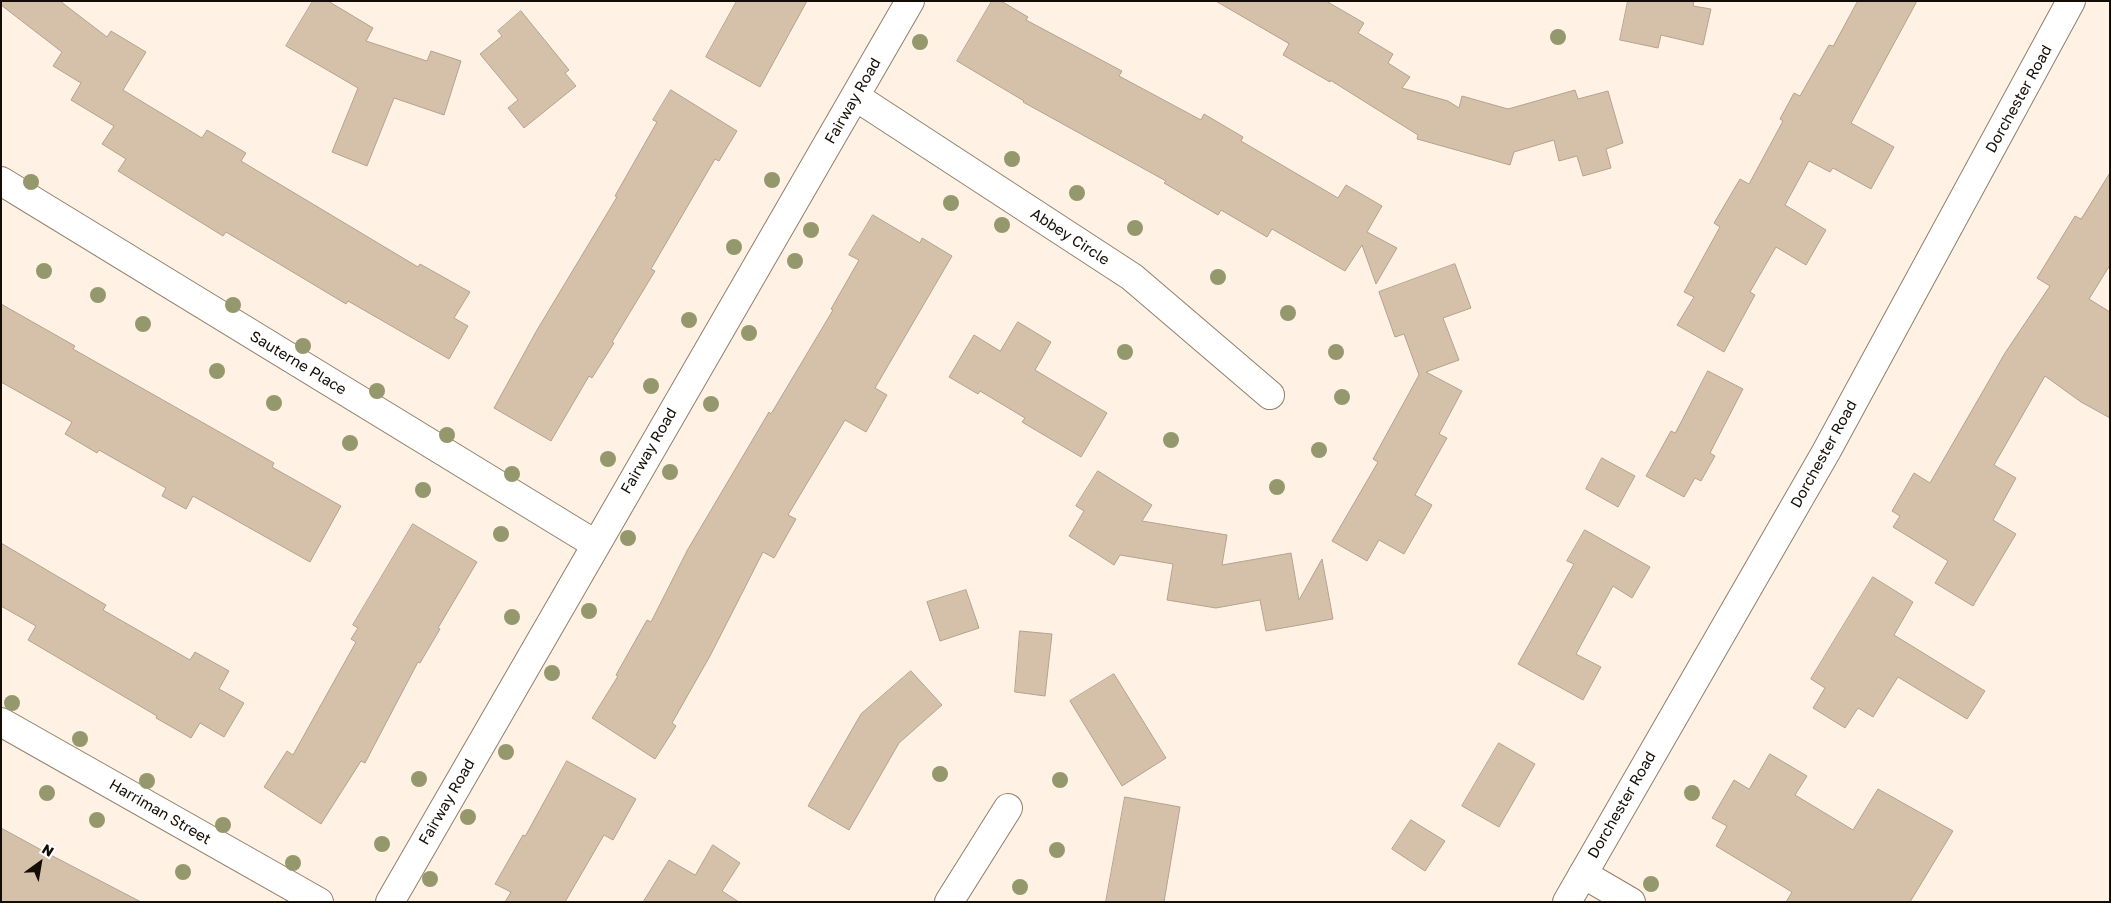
<!DOCTYPE html>
<html>
<head>
<meta charset="utf-8">
<style>
	body { margin:0 }
	#map { position:relative; width:2111px; height:903px; overflow:hidden; background:#fff2e4; font-family:"Golos Text",sans-serif }
	canvas { display:block }
	.frame { position:absolute; inset:0; border:2px solid #140d06; pointer-events:none }
	.north { position:absolute; left:15px; top:838px; width:50px; height:50px; -webkit-text-stroke:4px #fff; paint-order:stroke; rotate:32deg; font-size:14px; font-weight:700; line-height:20px; text-align:center; color:#140d06 }
	.north::after { content:''; display:block; margin:auto; width:18px; height:22px; background:#140d06; clip-path:polygon(50% 0,100% 100%,50% 72%,0 100%) }
</style>
</head>
<body>
<div id="map">
<canvas width="2111" height="903"></canvas>
<div class="frame"></div>
<div class="north">N</div>
</div>
<script>
const g = document.querySelector('canvas').getContext('2d');
g.lineJoin = 'round';
function fill(path, color) { g.fillStyle = color; g.fill(path, 'evenodd'); }
function strokePath(path, color, width, dash) { g.strokeStyle = color; g.lineWidth = width; g.lineCap = dash ? 'butt' : 'round'; g.setLineDash(dash || []); g.stroke(path); }
function label(font, color, halo, rows, align = 'center') {
  g.font = font + ' "Golos Text",sans-serif'; g.lineWidth = 4; g.setLineDash([]); g.textBaseline = 'middle'; g.strokeStyle = halo; g.fillStyle = color; for (const [text, x, y, turn = 0] of rows) {
    g.save(); g.translate(x, y); g.rotate((+turn || 0) * Math.PI / 180); g.textAlign = isNaN(turn) ? turn : align; if (halo) g.strokeText(text, 0, 0); g.fillText(text, 0, 0); g.restore();
  }
}
const building = new Path2D(`
	M 1,1 L 60,1 L 107,37 L 111,31 L 146,52 L 123,90 L 202,138 L 207,130 L 246,153 L 241,161 L 418,267 L 420,264 L 470,292 L 454,318 L 468,326 L 449,359 L 348,301 L 346,304 L 226,232 L 223,236 L 118,171 L 126,159 L 102,144 L 114,126 L 71,100 L 81,83 L 53,66 L 62,52 L 1,5 Z
	M 313,1 L 328,1 L 373,28 L 366,41 L 427,61 L 431,51 L 461,61 L 444,115 L 394,98 L 367,166 L 332,152 L 358,88 L 286,46 Z
	M 737,1 L 807,1 L 760,87 L 706,57 Z
	M 992,1 L 1001,1 L 1028,17 L 1026,20 L 1122,71 L 1119,76 L 1201,120 L 1204,114 L 1243,137 L 1241,141 L 1338,198 L 1346,185 L 1382,206 L 1367,232 L 1397,248 L 1376,284 L 1362,245 L 1345,271 L 1272,229 L 1267,237 L 1221,210 L 1218,215 L 1164,183 L 1166,181 L 1023,102 L 1024,101 L 957,61 Z
	M 1216,1 L 1326,1 L 1364,23 L 1358,33 L 1393,54 L 1388,63 L 1410,77 L 1402,88 L 1448,101 L 1459,108 L 1462,96 L 1508,109 L 1575,90 L 1578,99 L 1608,91 L 1623,143 L 1606,149 L 1611,168 L 1583,176 L 1577,156 L 1559,161 L 1554,140 L 1514,152 L 1510,165 L 1417,139 L 1418,135 L 1330,80 L 1330,82 L 1283,55 L 1289,44 Z
	M 1628,1 L 1694,1 L 1693,6 L 1711,9 L 1703,45 L 1661,35 L 1658,48 L 1620,40 Z
	M 1858,1 L 1917,1 L 1851,123 L 1894,147 L 1871,189 L 1833,168 L 1830,172 L 1809,161 L 1785,205 L 1826,230 L 1806,265 L 1776,247 L 1750,292 L 1755,295 L 1724,352 L 1677,325 L 1694,297 L 1684,292 L 1720,227 L 1714,223 L 1740,179 L 1749,184 L 1783,121 L 1780,119 L 1794,93 L 1800,96 L 1829,45 L 1833,46 Z
	M 521,11 L 569,70 L 565,73 L 576,86 L 524,128 L 508,108 L 518,100 L 480,54 L 502,36 L 498,31 Z
	M 671,90 L 737,131 L 719,161 L 715,159 L 651,269 L 655,271 L 612,342 L 614,343 L 592,378 L 589,376 L 551,441 L 494,408 L 537,330 L 617,197 L 615,196 L 657,122 L 653,120 Z
	M 2110,173 L 2110,265 L 2089,299 L 2110,312 L 2110,418 L 2081,402 L 2045,376 L 1994,465 L 2016,478 L 1993,520 L 2016,534 L 1973,606 L 1935,583 L 1948,561 L 1893,527 L 1900,516 L 1892,511 L 1914,473 L 1930,483 L 2005,353 L 2050,286 L 2037,278 L 2075,216 L 2081,219 Z
	M 873,215 L 920,243 L 922,238 L 952,256 L 875,388 L 887,395 L 866,432 L 845,420 L 788,515 L 796,519 L 774,558 L 763,552 L 710,656 L 672,723 L 676,726 L 655,759 L 592,718 L 618,676 L 616,675 L 647,620 L 651,622 L 688,549 L 769,412 L 771,414 L 833,310 L 831,309 L 859,260 L 849,255 Z
	M 1455,264 L 1471,308 L 1443,318 L 1459,360 L 1426,372 L 1462,391 L 1439,434 L 1447,438 L 1415,495 L 1432,505 L 1404,554 L 1379,540 L 1367,561 L 1332,541 L 1378,462 L 1373,459 L 1419,375 L 1404,334 L 1395,337 L 1379,292 Z
	M 1,304 L 75,346 L 73,349 L 274,463 L 272,467 L 341,506 L 310,562 L 193,496 L 186,509 L 162,496 L 166,488 L 99,450 L 97,453 L 65,434 L 72,422 L 1,382 Z
	M 1018,322 L 1051,342 L 1035,370 L 1107,413 L 1081,457 L 1022,422 L 1025,418 L 980,391 L 978,394 L 949,377 L 974,335 L 1000,351 Z
	M 1708,371 L 1743,389 L 1710,453 L 1715,456 L 1701,481 L 1695,478 L 1684,497 L 1646,476 L 1671,431 L 1675,433 Z
	M 1602,458 L 1635,476 L 1618,507 L 1586,489 Z
	M 1098,471 L 1152,505 L 1142,521 L 1227,535 L 1222,565 L 1291,553 L 1299,600 L 1322,559 L 1333,619 L 1266,631 L 1260,600 L 1216,608 L 1167,600 L 1173,564 L 1120,555 L 1114,565 L 1069,536 L 1084,511 L 1076,506 Z
	M 413,524 L 477,562 L 438,628 L 440,629 L 420,663 L 418,662 L 365,763 L 361,761 L 321,824 L 264,787 L 287,751 L 293,755 L 356,642 L 351,639 L 358,628 L 353,625 Z
	M 1585,530 L 1650,567 L 1632,598 L 1613,586 L 1576,654 L 1601,667 L 1583,700 L 1518,664 L 1574,564 L 1567,561 Z
	M 1,543 L 106,605 L 103,610 L 190,660 L 195,652 L 229,671 L 219,689 L 244,703 L 224,737 L 200,723 L 191,738 L 156,718 L 157,716 L 28,640 L 36,626 L 1,606 Z
	M 1873,577 L 1913,602 L 1894,635 L 1985,691 L 1967,719 L 1898,677 L 1873,717 L 1858,708 L 1845,728 L 1813,708 L 1825,688 L 1811,679 Z
	M 966,590 L 979,628 L 940,641 L 927,602 Z
	M 1020,631 L 1052,634 L 1045,696 L 1015,692 Z
	M 911,671 L 942,705 L 899,743 L 849,830 L 808,806 L 861,714 Z
	M 1114,674 L 1166,758 L 1122,786 L 1070,701 Z
	M 1499,743 L 1535,764 L 1499,827 L 1462,806 Z
	M 1770,754 L 1807,776 L 1795,795 L 1853,830 L 1878,789 L 1953,831 L 1910,902 L 1786,902 L 1792,892 L 1716,846 L 1727,826 L 1712,818 L 1734,780 L 1749,789 Z
	M 567,761 L 636,799 L 613,840 L 604,835 L 565,902 L 505,902 L 511,892 L 495,884 L 523,835 L 525,836 Z
	M 1125,797 L 1180,807 L 1164,902 L 1106,902 Z
	M 1411,820 L 1445,841 L 1425,871 L 1392,849 Z
	M 1,828 L 45,852 L 141,902 L 1,902 Z
	M 713,845 L 740,863 L 722,891 L 739,902 L 643,902 L 669,860 L 695,875 Z`);
const street = new Path2D(`
	M 856,97 L 1132,277 L 1270,395
	M 1,181 L 595,544
	M 1583,874 L 1631,902
	M 390,902 L 910,1
	M 949,902 L 1008,808`);
const secondary = new Path2D(`
	M 1,722 L 319,902
	M 1567,902 L 1826,452 L 2071,1`);
const trees = [
	[1558,37],
	[920,42],
	[1012,159],
	[772,180],
	[31,182],
	[1077,193],
	[951,203],
	[1002,225],
	[1135,228],
	[811,230],
	[734,247],
	[795,261],
	[44,271],
	[1218,277],
	[98,295],
	[233,305],
	[1288,313],
	[689,320],
	[143,324],
	[749,333],
	[303,346],
	[1125,352],
	[1336,352],
	[217,371],
	[651,386],
	[377,391],
	[1342,397],
	[274,403],
	[711,404],
	[447,435],
	[1171,440],
	[350,443],
	[1319,450],
	[608,459],
	[670,472],
	[512,474],
	[1277,487],
	[423,490],
	[501,534],
	[628,538],
	[589,611],
	[512,617],
	[552,673],
	[12,703],
	[80,739],
	[506,752],
	[940,774],
	[419,779],
	[1060,780],
	[147,781],
	[47,793],
	[1692,793],
	[468,817],
	[97,820],
	[223,825],
	[382,844],
	[1057,850],
	[293,863],
	[183,872],
	[430,879],
	[1651,884],
	[1020,887]
];
const streetNames = [
	["Dorchester Road",2019,99,-61],
	["Fairway Road",853,101,-60],
	["Abbey Circle",1070,237,33],
	["Sauterne Place",298,363,31],
	["Fairway Road",649,451,-60],
	["Dorchester Road",1824,454,-61],
	["Fairway Road",447,802,-60],
	["Dorchester Road",1622,805,-60],
	["Harriman Street",160,812,30]
];
fill(building, '#d5c0aa');
strokePath(building, '#b6a28c', 1);
strokePath(street, '#917e69', 30);
strokePath(secondary, '#917e69', 30);
strokePath(street, '#fff', 28);
strokePath(secondary, '#fff', 28);
g.fillStyle = '#94986c';
for (const [x, y] of trees) { g.beginPath(); g.arc(x, y, 8, 0, 2 * Math.PI); g.fill(); }
label('15px', '#140d06', '#fff', streetNames);
</script>
</body>
</html>
